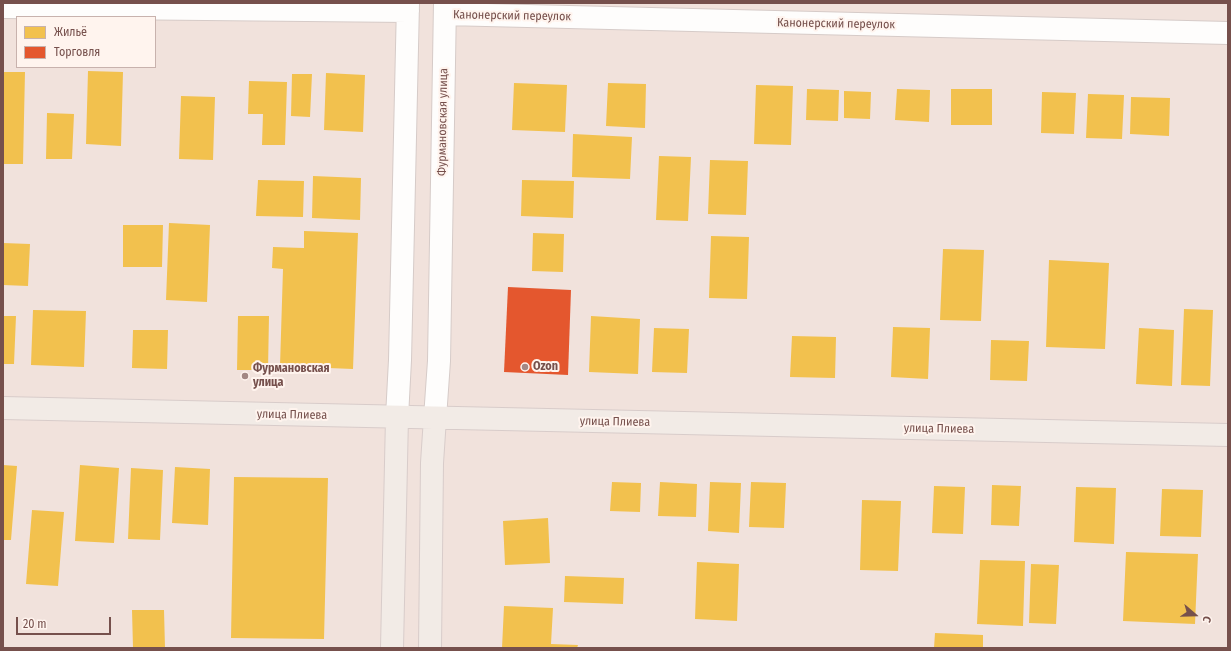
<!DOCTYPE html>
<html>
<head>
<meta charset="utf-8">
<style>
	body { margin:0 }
	#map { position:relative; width:1231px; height:651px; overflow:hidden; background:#f7f0ec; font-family:"Fira Sans Condensed",sans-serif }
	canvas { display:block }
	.frame { position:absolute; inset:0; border:4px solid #76504c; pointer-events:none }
	.legend { position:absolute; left:16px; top:16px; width:140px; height:52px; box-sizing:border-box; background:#fff4ee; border:1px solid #c8b2ad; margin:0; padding:5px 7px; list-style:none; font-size:12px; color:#76504c }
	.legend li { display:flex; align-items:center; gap:8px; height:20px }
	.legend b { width:20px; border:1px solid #c8b2ad }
	.north { position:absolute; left:1175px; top:595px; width:40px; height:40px; -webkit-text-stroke:3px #fff4ee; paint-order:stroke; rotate:110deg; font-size:11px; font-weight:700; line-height:16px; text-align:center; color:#76504c }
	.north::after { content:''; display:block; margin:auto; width:14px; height:18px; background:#76504c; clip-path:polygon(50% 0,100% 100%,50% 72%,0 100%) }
	.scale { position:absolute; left:16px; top:617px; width:95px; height:18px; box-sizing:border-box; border:2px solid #76504c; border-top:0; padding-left:5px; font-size:12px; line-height:14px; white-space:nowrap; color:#76504c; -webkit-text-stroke:3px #fff4ee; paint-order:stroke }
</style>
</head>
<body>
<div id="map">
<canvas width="1231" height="651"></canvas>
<div class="frame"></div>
<ul class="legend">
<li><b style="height:11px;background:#f2c14e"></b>Жильё</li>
<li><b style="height:11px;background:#e4572e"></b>Торговля</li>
</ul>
<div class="north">С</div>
<div class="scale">20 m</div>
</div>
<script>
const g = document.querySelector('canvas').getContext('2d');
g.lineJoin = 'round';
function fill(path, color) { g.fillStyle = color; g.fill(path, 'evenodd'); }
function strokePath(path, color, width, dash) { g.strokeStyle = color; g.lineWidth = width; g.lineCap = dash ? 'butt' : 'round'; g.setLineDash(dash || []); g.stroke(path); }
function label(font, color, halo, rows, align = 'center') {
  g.font = font + ' "Fira Sans Condensed",sans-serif'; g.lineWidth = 4; g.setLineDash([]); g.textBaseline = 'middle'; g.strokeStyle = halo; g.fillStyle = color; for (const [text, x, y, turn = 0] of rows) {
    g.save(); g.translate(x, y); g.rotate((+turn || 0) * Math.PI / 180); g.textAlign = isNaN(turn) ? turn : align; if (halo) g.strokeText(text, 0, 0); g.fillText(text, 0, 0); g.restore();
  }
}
const residential = new Path2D(`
	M 3,3 L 1228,3 L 1228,648 L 3,648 ZM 17,17 L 155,17 L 155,67 L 17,67 Z`);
const homes = new Path2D(`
	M 88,71 L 123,72 L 121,146 L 86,144 Z
	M 3,72 L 25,72 L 23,164 L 3,164 Z
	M 326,73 L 365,75 L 363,132 L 324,130 Z
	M 292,74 L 312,74 L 310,117 L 291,116 Z
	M 249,81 L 287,82 L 285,145 L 262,145 L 263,114 L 248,114 Z
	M 514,83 L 567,85 L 565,132 L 512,130 Z
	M 608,83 L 646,84 L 645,128 L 606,126 Z
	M 756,85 L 793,86 L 791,145 L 754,144 Z
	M 807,89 L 839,90 L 838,121 L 806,120 Z
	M 897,89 L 930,90 L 929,122 L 895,120 Z
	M 951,89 L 992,89 L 992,125 L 951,125 Z
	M 844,91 L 871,92 L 870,119 L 844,118 Z
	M 1042,92 L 1076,93 L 1074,134 L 1041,133 Z
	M 1088,94 L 1124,95 L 1122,139 L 1086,138 Z
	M 181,96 L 215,97 L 213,160 L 179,159 Z
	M 1131,97 L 1170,98 L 1169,136 L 1130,134 Z
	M 47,113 L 74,114 L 72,159 L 46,159 Z
	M 573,134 L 632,137 L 630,179 L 572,177 Z
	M 659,156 L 691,157 L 688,221 L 656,220 Z
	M 710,160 L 748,161 L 746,215 L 708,214 Z
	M 313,176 L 361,178 L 360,220 L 312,218 Z
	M 258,180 L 304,181 L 303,217 L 256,216 Z
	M 522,180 L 574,181 L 573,218 L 521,216 Z
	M 169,223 L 210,225 L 207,302 L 166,300 Z
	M 123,225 L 163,225 L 162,267 L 123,267 Z
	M 304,231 L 358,233 L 353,369 L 280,366 L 283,269 L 272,268 L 273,247 L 304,248 Z
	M 533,233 L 564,234 L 563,272 L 532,271 Z
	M 711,236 L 749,237 L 747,299 L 709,298 Z
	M 3,243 L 30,244 L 28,286 L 3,285 Z
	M 943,249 L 984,250 L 981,321 L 940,320 Z
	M 1049,260 L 1109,263 L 1105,349 L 1046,347 Z
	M 1184,309 L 1213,310 L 1210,386 L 1181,385 Z
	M 33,310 L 86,311 L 84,367 L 31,365 Z
	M 3,316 L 16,316 L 14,364 L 3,364 Z
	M 238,316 L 269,316 L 268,370 L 237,370 Z
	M 591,316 L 640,319 L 638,374 L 589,372 Z
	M 893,327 L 930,328 L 928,379 L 891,377 Z
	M 654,328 L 689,329 L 687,373 L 652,372 Z
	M 1139,328 L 1174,330 L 1172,386 L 1136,384 Z
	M 133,330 L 168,330 L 167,369 L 132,368 Z
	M 792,336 L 836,337 L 835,378 L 790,377 Z
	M 991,340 L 1029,341 L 1027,381 L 990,380 Z
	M 3,465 L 17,466 L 11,540 L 3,540 Z
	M 80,465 L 119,468 L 114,543 L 75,541 Z
	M 175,467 L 210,469 L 208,525 L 172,523 Z
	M 131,468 L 163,470 L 160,540 L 128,539 Z
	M 234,477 L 328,478 L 324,639 L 231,638 Z
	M 612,482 L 641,483 L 640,512 L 610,511 Z
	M 660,482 L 697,484 L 696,517 L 658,516 Z
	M 710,482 L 741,483 L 739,533 L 708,531 Z
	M 751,482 L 786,483 L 784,528 L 749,527 Z
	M 992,485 L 1021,486 L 1019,526 L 991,525 Z
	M 934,486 L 965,487 L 963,534 L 932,533 Z
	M 1076,487 L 1116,488 L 1114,544 L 1074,542 Z
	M 1162,489 L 1203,490 L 1201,537 L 1160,536 Z
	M 862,500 L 901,501 L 898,571 L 860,570 Z
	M 32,510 L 64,512 L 58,586 L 26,584 Z
	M 548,518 L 550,563 L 505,565 L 503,521 Z
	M 1126,552 L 1198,554 L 1195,624 L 1123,621 Z
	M 980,560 L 1025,561 L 1023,626 L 977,624 Z
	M 697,562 L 739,564 L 737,621 L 695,619 Z
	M 1031,564 L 1059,565 L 1056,624 L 1029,623 Z
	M 565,576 L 624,578 L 623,604 L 564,602 Z
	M 504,606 L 553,608 L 551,644 L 578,645 L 577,648 L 502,648 Z
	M 132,610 L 164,610 L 165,648 L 133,648 Z
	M 935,633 L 983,635 L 983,648 L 934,648 Z`);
const shops = new Path2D(`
	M 508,287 L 571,290 L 568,375 L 504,372 Z`);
const minor = new Path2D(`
	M 3,7 L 408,11
	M 445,14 L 1228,33
	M 397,417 L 400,360 L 408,3
	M 435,418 L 439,361 L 445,3`);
const major = new Path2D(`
	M 3,408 L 1228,435
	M 392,648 L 397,417
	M 430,648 L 432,463 L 435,418`);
const markers = [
	[525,367,4,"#a38884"],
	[245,376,4,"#a38884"]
];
const streetNames = [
	["Канонерский переулок",512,16,1],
	["Канонерский переулок",836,24,1],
	["Фурмановская улица",443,122,-89],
	["улица Плиева",292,415,1],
	["улица Плиева",615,422,1],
	["улица Плиева",939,429,1]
];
const poiNames = [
	["Ozon",533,367],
	["Фурмановская",253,369],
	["улица",253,383]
];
fill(residential, '#f1e2dc');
fill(homes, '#f2c14e');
fill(shops, '#e4572e');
strokePath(minor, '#d6cbc8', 24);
strokePath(major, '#d8ccca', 24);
strokePath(minor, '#fefdfc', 22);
strokePath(major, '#f2ebe6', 22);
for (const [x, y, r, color] of markers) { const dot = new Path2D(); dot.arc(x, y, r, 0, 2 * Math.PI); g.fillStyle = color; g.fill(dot); strokePath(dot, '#fff4ee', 1.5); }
label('12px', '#76504c', '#fff4ee', streetNames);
label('bold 12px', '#76504c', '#fff4ee', poiNames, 'left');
</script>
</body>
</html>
